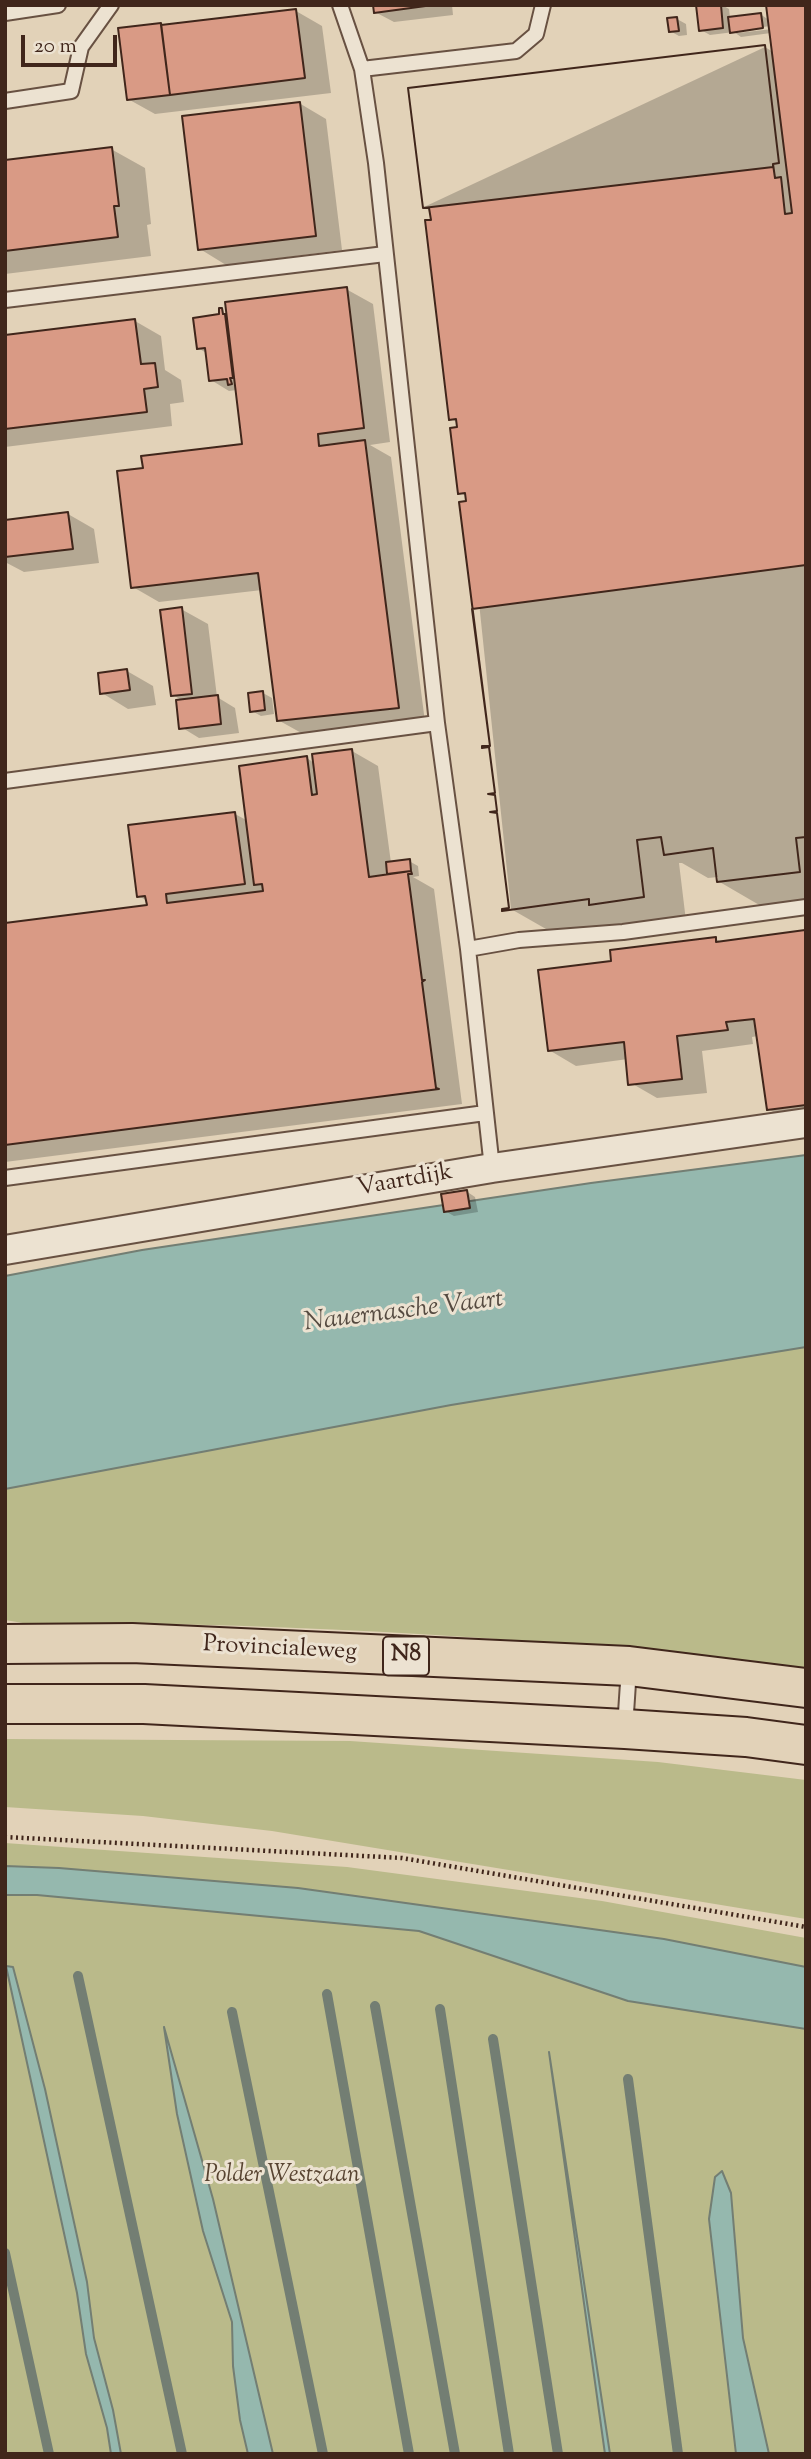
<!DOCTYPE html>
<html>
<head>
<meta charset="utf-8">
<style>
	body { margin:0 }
	#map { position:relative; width:811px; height:2459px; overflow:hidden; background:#e2d2b8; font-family:"Sorts Mill Goudy",serif }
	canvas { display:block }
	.frame { position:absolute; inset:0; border:7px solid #40261b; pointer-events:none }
	.scale { position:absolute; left:21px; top:35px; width:96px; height:32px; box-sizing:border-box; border:4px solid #40261b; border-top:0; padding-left:9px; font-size:21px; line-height:24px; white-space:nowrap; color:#40261b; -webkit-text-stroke:5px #ece2d1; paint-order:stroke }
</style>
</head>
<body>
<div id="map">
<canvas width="811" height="2459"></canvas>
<div class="frame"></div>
<div class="scale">20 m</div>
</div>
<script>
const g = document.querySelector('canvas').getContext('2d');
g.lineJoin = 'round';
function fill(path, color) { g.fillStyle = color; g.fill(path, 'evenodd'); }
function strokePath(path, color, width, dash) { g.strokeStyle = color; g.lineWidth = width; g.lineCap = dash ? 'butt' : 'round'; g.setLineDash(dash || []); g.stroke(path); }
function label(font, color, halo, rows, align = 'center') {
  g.font = font + ' "Sorts Mill Goudy",serif'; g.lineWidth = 6; g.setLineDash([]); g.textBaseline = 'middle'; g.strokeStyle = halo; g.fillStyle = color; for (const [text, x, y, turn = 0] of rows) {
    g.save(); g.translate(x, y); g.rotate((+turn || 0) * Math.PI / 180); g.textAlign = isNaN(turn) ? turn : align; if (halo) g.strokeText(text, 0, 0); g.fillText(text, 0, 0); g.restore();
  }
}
const green = new Path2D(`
	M 806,1347 L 806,1669 C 546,1637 284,1622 23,1623 L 5,1620 L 5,1489 L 451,1405 Z
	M 5,1739 L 350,1741 L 658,1762 L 806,1780 L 806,1919 L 272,1831 L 143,1816 L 5,1807 Z
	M 5,1843 L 347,1867 L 602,1901 L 806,1938 L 806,1967 L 664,1939 L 298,1888 L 59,1868 L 5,1866 Z
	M 5,1872 L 806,1979 L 806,2454 L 5,2454 Z`);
const water = new Path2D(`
	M 806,1155 L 806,1347 L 451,1405 L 5,1489 L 5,1276 L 142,1250 L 591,1183 Z
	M 5,1866 L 59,1868 L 298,1888 L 664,1939 L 806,1967 L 806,2029 L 628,2001 L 419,1931 L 37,1895 L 5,1895 Z
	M 6,1966 L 13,1967 L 45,2089 L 87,2282 L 94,2338 L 113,2410 L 121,2454 L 111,2454 L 107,2428 L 86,2354 L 77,2293 Z
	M 164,2027 L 213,2199 L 273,2454 L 248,2454 L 240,2420 L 233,2366 L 232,2322 L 203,2231 L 177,2114 Z
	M 549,2052 L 610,2454 L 605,2454 Z
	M 722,2171 L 731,2193 L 743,2338 L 769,2454 L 736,2454 L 709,2219 L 715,2177 Z`);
const shadow = new Path2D(`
	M 374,5 L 452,5 L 453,15 L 394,22 L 375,12 Z
	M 707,5 L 722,5 L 729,9 L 730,18 L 760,14 L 769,20 L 806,5 L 806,900 L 761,906 L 718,881 L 718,877 L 708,878 L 682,863 L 679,863 L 686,921 L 633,928 L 626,924 L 553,933 L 511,909 L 468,497 L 460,493 L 458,423 L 451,419 L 432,211 L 424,207 L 765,47 L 773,52 L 771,33 L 741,37 L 734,32 L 710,35 L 701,30 ZM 771,26 L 772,29 L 738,33 L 738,30 Z
	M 296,11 L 322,26 L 331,93 L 155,114 L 128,99 L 164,27 Z
	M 677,19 L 686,24 L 687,35 L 679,36 L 670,31 Z
	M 299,103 L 326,119 L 342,250 L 226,265 L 200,249 Z
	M 111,149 L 145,168 L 151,224 L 147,225 L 151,256 L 5,274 L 5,162 Z
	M 346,289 L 373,304 L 390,442 L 370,445 L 391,457 L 425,722 L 305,735 L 278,720 L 262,590 L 159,602 L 133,587 L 145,469 L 244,445 L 237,390 L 229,391 L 211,380 L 208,354 L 198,348 L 224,315 L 228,318 Z
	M 135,321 L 161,336 L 165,370 L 181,380 L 184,402 L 170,404 L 172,426 L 5,447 L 5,337 Z
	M 68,514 L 94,529 L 99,563 L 24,572 L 5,562 L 5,522 Z
	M 181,609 L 208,624 L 217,697 L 235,708 L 239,733 L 199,738 L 181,727 L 183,701 L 173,695 Z
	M 127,671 L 153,686 L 156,705 L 128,709 L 102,693 Z
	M 263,693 L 272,698 L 274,714 L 261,716 L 252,711 Z
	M 352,751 L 378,766 L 391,863 L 409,861 L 418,866 L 419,876 L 413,877 L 434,889 L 462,1104 L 5,1162 L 5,925 L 149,907 L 148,901 L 138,896 L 235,814 L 248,821 L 307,758 L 314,763 Z
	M 806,933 L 806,1123 L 795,1124 L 768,1109 L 758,1036 L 752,1037 L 753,1044 L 702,1051 L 707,1093 L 657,1098 L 631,1083 L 628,1059 L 576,1066 L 549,1050 L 613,963 L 716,939 L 723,943 Z
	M 466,1191 L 475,1197 L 478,1212 L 454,1216 L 445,1211 Z`);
const stream = new Path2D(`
	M 78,1976 L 182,2454
	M 327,1994 L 409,2454
	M 375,2006 L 455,2454
	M 440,2009 L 509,2454
	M 232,2012 L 323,2454
	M 493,2039 L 558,2454
	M 628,2079 L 678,2454
	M 5,2253 L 49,2454`);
const building = new Path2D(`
	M 373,5 L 433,5 L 374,13 Z
	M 696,5 L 721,5 L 723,28 L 699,31 Z
	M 766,5 L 806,5 L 806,837 L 796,838 L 800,872 L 717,882 L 713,848 L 664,855 L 661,837 L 637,840 L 644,897 L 589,905 L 589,899 L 502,911 L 502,909 L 509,908 L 497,813 L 490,812 L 497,811 L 495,795 L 488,794 L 495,793 L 489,747 L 482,748 L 482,746 L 490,746 L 459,502 L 466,501 L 465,493 L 458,494 L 450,428 L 457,427 L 456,419 L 449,420 L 425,220 L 431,220 L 429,208 L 423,208 L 408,88 L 765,45 L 779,163 L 773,164 L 775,178 L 781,177 L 785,214 L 792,213 Z
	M 296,9 L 305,78 L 170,95 L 161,25 Z
	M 761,13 L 763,28 L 730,33 L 728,17 Z
	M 677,17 L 679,31 L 669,32 L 667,18 Z
	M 161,23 L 170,95 L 127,100 L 118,28 Z
	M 765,45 L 779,163 L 773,164 L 773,167 L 423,208 L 408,88 Z
	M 300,102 L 316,236 L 198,250 L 182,116 Z
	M 112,147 L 119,206 L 114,206 L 118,237 L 5,251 L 5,160 Z
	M 347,287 L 364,428 L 318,434 L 319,446 L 365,440 L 399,708 L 277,721 L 258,573 L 131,588 L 117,471 L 143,468 L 141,456 L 242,444 L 225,302 Z
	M 219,308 L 222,308 L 223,314 L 225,314 L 233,378 L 230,378 L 232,384 L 228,385 L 227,379 L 209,381 L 205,348 L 197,349 L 193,318 L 219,314 Z
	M 135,319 L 141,364 L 155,363 L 158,387 L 144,389 L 147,412 L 5,429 L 5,335 Z
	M 68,512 L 73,549 L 5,557 L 5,520 Z
	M 806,565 L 806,837 L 796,838 L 800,872 L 717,882 L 713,848 L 664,855 L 661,837 L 637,840 L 644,897 L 589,905 L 589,899 L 502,911 L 502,909 L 509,908 L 497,813 L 490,812 L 497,811 L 495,795 L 488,794 L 495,793 L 489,747 L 482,748 L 482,746 L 490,746 L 472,609 Z
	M 182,607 L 192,694 L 171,696 L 160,610 Z
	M 127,669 L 130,690 L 100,694 L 98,673 Z
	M 263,691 L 265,710 L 250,712 L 248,693 Z
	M 218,695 L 221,724 L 179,729 L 176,700 Z
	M 352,749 L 369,877 L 411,871 L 412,874 L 408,874 L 422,980 L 425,980 L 422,982 L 436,1088 L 439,1089 L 5,1145 L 5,923 L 147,905 L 145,896 L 137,897 L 128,825 L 235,812 L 245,884 L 166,894 L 167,903 L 263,891 L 262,884 L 254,885 L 239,766 L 307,756 L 312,795 L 317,794 L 312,754 Z
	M 410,859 L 411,871 L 387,874 L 386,862 Z
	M 805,930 L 806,930 L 806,1105 L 767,1110 L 754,1019 L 726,1022 L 728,1030 L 677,1036 L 682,1079 L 628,1085 L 624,1042 L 548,1051 L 538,970 L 611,961 L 610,950 L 716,937 L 716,942 Z
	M 467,1190 L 470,1208 L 444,1212 L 441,1194 Z`);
const path = new Path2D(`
	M 5,1837 L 402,1858 L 806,1927`);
const lane = new Path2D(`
	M 340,5 L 362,69 L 376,163 L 437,723 L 468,949 L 492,1168
	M 5,13 L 58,5
	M 362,69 L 516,51 L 536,34 L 543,5
	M 5,101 L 71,91 L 81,47 L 111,5
	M 5,300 L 385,254
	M 5,781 L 437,723
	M 468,949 L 519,940 L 623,932 L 806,907
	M 5,1178 L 485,1113
	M 625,1728 L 629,1668`);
const street = new Path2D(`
	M 5,1250 L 492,1168 L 806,1123`);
const highway = new Path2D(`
	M 5,1644 L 132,1643 L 629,1666 L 806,1688
	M 5,1704 L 144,1704 L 625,1729 L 746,1737 L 806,1745`);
const shields = [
	[406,1656,46]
];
const shieldNames = [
	["N8",406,1656]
];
const streetNames = [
	["Vaartdijk",405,1182,-10],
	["Provincialeweg",280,1650,3]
];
const parkNames = [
	["Polder Westzaan",282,2177]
];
const waterNames = [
	["Nauernasche Vaart",404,1313,-7]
];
fill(green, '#baba8a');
fill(water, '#95b8ae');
strokePath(water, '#737e73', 2);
fill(shadow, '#0003');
strokePath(stream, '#737e73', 10);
fill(building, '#d99a85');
strokePath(building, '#40261b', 2);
strokePath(lane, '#685142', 18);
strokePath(street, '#685142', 32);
strokePath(highway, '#40261b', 42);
strokePath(path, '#40261b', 4.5, [2, 3.5]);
strokePath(lane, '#ece2d1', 14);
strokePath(street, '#ece2d1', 28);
strokePath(highway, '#e2d2b8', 38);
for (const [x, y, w] of shields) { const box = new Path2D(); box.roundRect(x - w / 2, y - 19.5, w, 39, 5); g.fillStyle = '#ece2d1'; g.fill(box); strokePath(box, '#40261b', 2); }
label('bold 23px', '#40261b', null, shieldNames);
label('24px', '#40261b', '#ece2d1', streetNames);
label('italic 24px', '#584431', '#ece2d1', parkNames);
label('italic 26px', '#554a40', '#ece2d1', waterNames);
</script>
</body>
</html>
